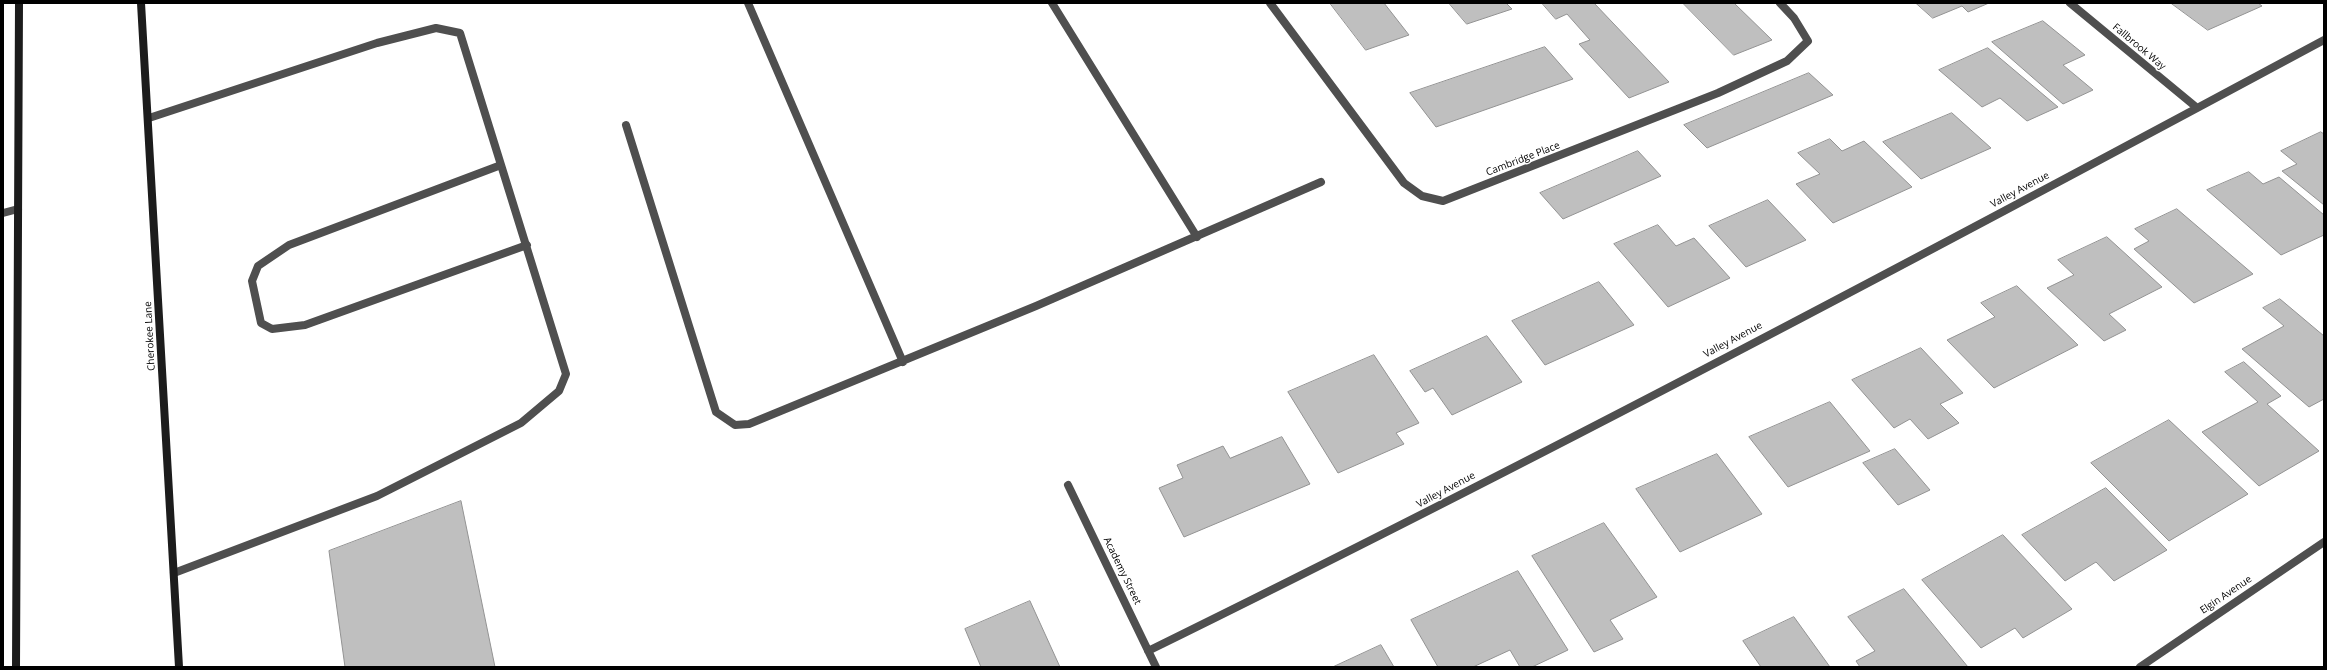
<!DOCTYPE html>
<html>
<head>
<meta charset="utf-8">
<style>
	body { margin:0 }
	#map { position:relative; width:2327px; height:670px; overflow:hidden; background:#fff; font-family:"Open Sans",sans-serif }
	canvas { display:block }
	.frame { position:absolute; inset:0; border:4px solid #000; pointer-events:none }
</style>
</head>
<body>
<div id="map">
<canvas width="2327" height="670"></canvas>
<div class="frame"></div>
</div>
<script>
const g = document.querySelector('canvas').getContext('2d');
g.lineJoin = 'round';
function fill(path, color) { g.fillStyle = color; g.fill(path, 'evenodd'); }
function strokePath(path, color, width, dash) { g.strokeStyle = color; g.lineWidth = width; g.lineCap = dash ? 'butt' : 'round'; g.setLineDash(dash || []); g.stroke(path); }
function label(font, color, halo, rows, align = 'center') {
  g.font = font + ' "Open Sans",sans-serif'; g.lineWidth = 3; g.setLineDash([]); g.textBaseline = 'middle'; g.strokeStyle = halo; g.fillStyle = color; for (const [text, x, y, turn = 0] of rows) {
    g.save(); g.translate(x, y); g.rotate((+turn || 0) * Math.PI / 180); g.textAlign = isNaN(turn) ? turn : align; if (halo) g.strokeText(text, 0, 0); g.fillText(text, 0, 0); g.restore();
  }
}
const building = new Path2D(`
	M 1330,3 L 1384,3 L 1409,35 L 1366,50 Z
	M 1449,3 L 1506,3 L 1512,9 L 1467,24 Z
	M 1542,3 L 1594,3 L 1669,82 L 1629,98 L 1579,44 L 1590,40 L 1567,14 L 1556,19 Z
	M 1683,3 L 1734,3 L 1772,40 L 1734,55 Z
	M 1916,3 L 1989,3 L 1968,12 L 1962,6 L 1933,18 Z
	M 2171,3 L 2258,3 L 2262,6 L 2208,30 Z
	M 2043,21 L 2085,55 L 2063,65 L 2093,90 L 2063,104 L 1992,42 Z
	M 1545,47 L 1573,79 L 1436,127 L 1410,93 Z
	M 1988,48 L 2058,107 L 2027,121 L 2000,98 L 1982,107 L 1939,70 Z
	M 1809,73 L 1833,95 L 1707,148 L 1684,125 Z
	M 1952,113 L 1991,148 L 1921,179 L 1883,142 Z
	M 2321,132 L 2324,134 L 2324,205 L 2282,171 L 2297,164 L 2281,151 Z
	M 1830,139 L 1842,151 L 1864,141 L 1912,187 L 1833,223 L 1796,184 L 1820,174 L 1798,153 Z
	M 1638,151 L 1661,176 L 1563,219 L 1540,193 Z
	M 2249,172 L 2263,184 L 2279,177 L 2324,215 L 2324,235 L 2281,255 L 2207,190 Z
	M 1768,200 L 1806,240 L 1746,267 L 1709,226 Z
	M 2177,209 L 2253,274 L 2194,303 L 2134,249 L 2149,241 L 2135,229 Z
	M 1658,225 L 1676,246 L 1694,238 L 1730,278 L 1668,307 L 1614,244 Z
	M 2107,237 L 2162,287 L 2109,314 L 2126,330 L 2104,341 L 2047,288 L 2074,275 L 2058,260 Z
	M 1599,282 L 1634,325 L 1545,365 L 1512,321 Z
	M 2017,286 L 2078,345 L 1994,388 L 1947,340 L 1995,317 L 1981,303 Z
	M 2280,299 L 2324,336 L 2324,399 L 2309,407 L 2242,349 L 2284,326 L 2263,308 Z
	M 1487,336 L 1522,382 L 1452,415 L 1433,388 L 1425,392 L 1410,371 Z
	M 1921,348 L 1963,393 L 1940,404 L 1959,423 L 1928,439 L 1910,419 L 1894,428 L 1852,380 Z
	M 1374,355 L 1419,423 L 1396,433 L 1404,444 L 1338,473 L 1288,392 Z
	M 2244,362 L 2281,396 L 2267,404 L 2319,451 L 2259,486 L 2202,432 L 2258,402 L 2225,372 Z
	M 1830,402 L 1870,451 L 1788,487 L 1749,437 Z
	M 2169,420 L 2248,494 L 2169,541 L 2091,463 Z
	M 1282,437 L 1310,484 L 1184,537 L 1159,488 L 1183,478 L 1177,465 L 1223,446 L 1230,458 Z
	M 1895,449 L 1930,490 L 1898,505 L 1863,463 Z
	M 1717,454 L 1762,514 L 1680,552 L 1636,489 Z
	M 2106,488 L 2167,550 L 2114,581 L 2096,562 L 2065,581 L 2022,535 Z
	M 461,501 L 495,667 L 345,667 L 329,551 Z
	M 1604,523 L 1657,597 L 1610,620 L 1623,639 L 1594,652 L 1532,556 Z
	M 2003,535 L 2072,609 L 2023,638 L 2015,628 L 1981,648 L 1922,580 Z
	M 1518,571 L 1568,650 L 1532,667 L 1520,667 L 1510,650 L 1473,667 L 1438,667 L 1411,620 Z
	M 1904,589 L 1968,667 L 1860,667 L 1856,661 L 1875,651 L 1848,617 Z
	M 1030,601 L 1060,667 L 981,667 L 965,629 Z
	M 1794,617 L 1830,667 L 1761,667 L 1743,641 Z
	M 1381,645 L 1394,667 L 1333,667 Z`);
const lane = new Path2D(`
	M 748,3 L 903,362
	M 1052,3 L 1197,237
	M 149,118 L 377,43 L 436,28 L 460,33 L 566,374 L 559,391 L 521,423 L 377,496 L 174,573
	M 626,125 L 716,412 L 735,425 L 749,424 L 1036,306 L 1321,182
	M 501,165 L 289,245 L 258,266 L 252,281 L 261,323 L 272,329 L 305,325 L 527,245
	M 3,213 L 18,209`);
const street = new Path2D(`
	M 1270,3 L 1404,183 L 1422,196 L 1443,201 L 1718,93 L 1787,61 L 1808,41 L 1794,18 L 1780,3
	M 2070,3 L 2196,107
	M 1068,485 L 1156,667
	M 1148,651 C 1545,456 1935,249 2324,40
	M 2140,667 L 2324,542`);
const secondary = new Path2D(`
	M 141,3 L 179,667
	M 16,667 L 19,3`);
const streetNames = [
	["Fallbrook Way",2139,47,40],
	["Cambridge Place",1523,159,-21],
	["Valley Avenue",2020,190,-28],
	["Cherokee Lane",150,336,-93],
	["Valley Avenue",1733,340,-28],
	["Valley Avenue",1446,490,-28],
	["Academy Street",1122,571,64],
	["Elgin Avenue",2226,595,-34]
];
fill(building, '#bfbfbf');
strokePath(building, '#939393', 1);
strokePath(lane, '#4f4f4f', 8);
strokePath(street, '#4f4f4f', 8);
strokePath(secondary, '#1c1c1c', 8);
label('10px', '#000', '#fff', streetNames);
</script>
</body>
</html>
